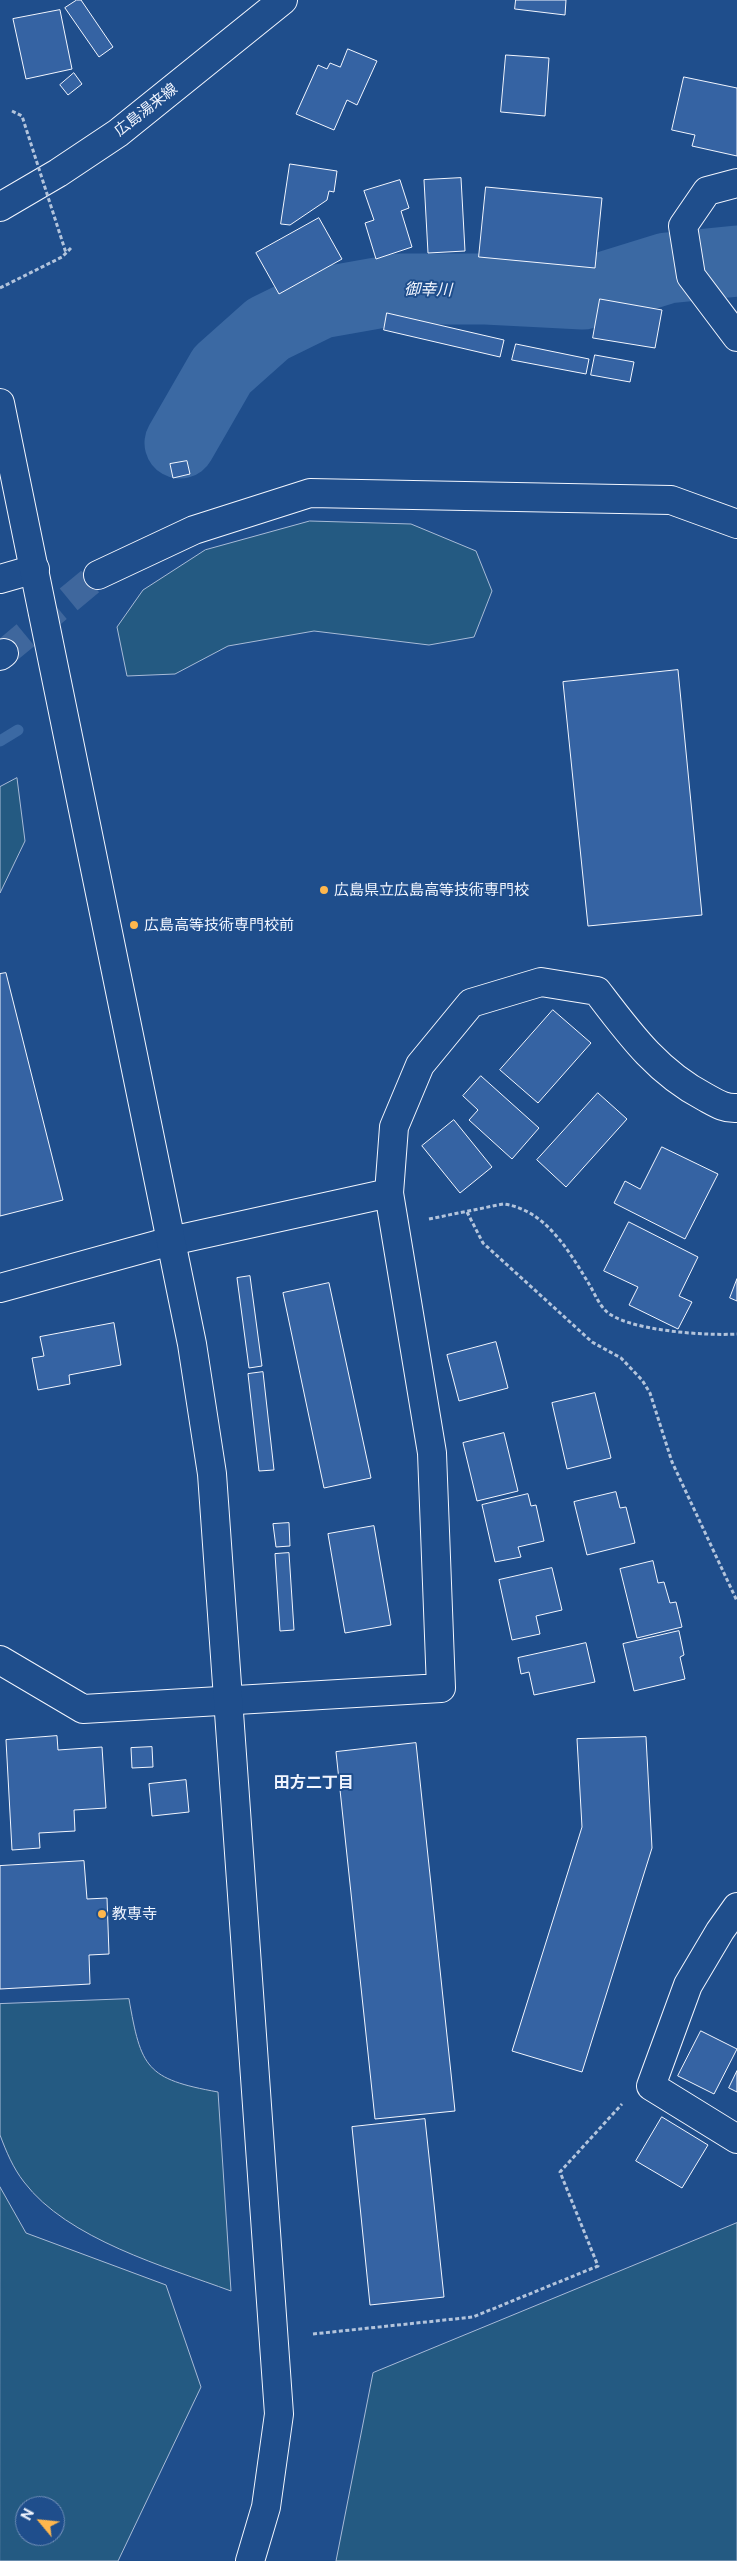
<!DOCTYPE html>
<html>
<head>
<meta charset="utf-8">
<style>
	body { margin:0 }
	#map { position:relative; width:737px; height:2561px; overflow:hidden; background:#1f4e8c; font-family:"Public Sans",sans-serif }
	canvas { display:block }
	.north { position:absolute; left:15px; top:2496px; width:50px; height:50px; box-sizing:border-box; background:#1f4e8c; border:1px solid #7391ba; border-radius:50%; rotate:298deg; font-size:14px; font-weight:700; line-height:20px; text-align:center; color:#f2f6ff }
	.north::after { content:''; display:block; margin:auto; width:18px; height:22px; background:#ffb74d; clip-path:polygon(50% 0,100% 100%,50% 72%,0 100%) }
</style>
</head>
<body>
<div id="map">
<canvas width="737" height="2561"></canvas>
<div class="north">N</div>
</div>
<script>
const g = document.querySelector('canvas').getContext('2d');
g.lineJoin = 'round';
function fill(path, color) { g.fillStyle = color; g.fill(path, 'evenodd'); }
function strokePath(path, color, width, dash) { g.strokeStyle = color; g.lineWidth = width; g.lineCap = dash ? 'butt' : 'round'; g.setLineDash(dash || []); g.stroke(path); }
function label(font, color, halo, rows, align = 'center') {
  g.font = font + ' "Public Sans","Noto Sans JP",sans-serif'; g.lineWidth = 4; g.setLineDash([]); g.textBaseline = 'middle'; g.strokeStyle = halo; g.fillStyle = color; for (const [text, x, y, turn = 0] of rows) {
    g.save(); g.translate(x, y); g.rotate((+turn || 0) * Math.PI / 180); g.textAlign = isNaN(turn) ? turn : align; if (halo) g.strokeText(text, 0, 0); g.fillText(text, 0, 0); g.restore();
  }
}
const green = new Path2D(`
	M 310,521 L 411,524 L 476,551 L 492,591 L 474,637 L 429,645 L 314,631 L 228,646 L 175,674 L 127,676 L 117,627 L 143,590 L 205,550 Z
	M 17,778 L 25,841 L 0,893 L 0,787 Z
	M 129,1999 C 141,2068 146,2079 218,2092 L 231,2291 C 166,2267 67,2239 24,2182 C 13,2168 6,2151 0,2135 L 0,2004 Z
	M 0,2187 L 26,2233 L 166,2285 L 201,2387 L 118,2561 L 0,2561 ZM 25,2506 L 55,2506 L 55,2536 L 25,2536 Z
	M 737,2223 L 737,2561 L 336,2561 L 373,2373 Z`);
const stream = new Path2D(`
	M 0,741 L 18,730`);
const river = new Path2D(`
	M 180,443 L 222,370 L 268,329 L 321,303 L 400,289 L 486,289 L 583,294 L 667,268 L 737,261`);
const building = new Path2D(`
	M 77,0 L 81,0 L 113,47 L 99,57 L 65,8 Z
	M 516,0 L 566,0 L 565,15 L 515,9 Z
	M 60,10 L 72,69 L 26,79 L 13,19 Z
	M 348,49 L 377,61 L 357,105 L 347,100 L 334,130 L 296,114 L 318,65 L 327,69 L 330,63 L 340,67 Z
	M 506,55 L 549,58 L 545,116 L 501,112 Z
	M 74,73 L 82,84 L 68,95 L 60,85 Z
	M 684,77 L 737,88 L 737,156 L 692,146 L 695,135 L 672,130 Z
	M 290,164 L 337,171 L 334,192 L 329,191 L 327,200 L 290,225 L 281,224 Z
	M 461,178 L 465,251 L 428,253 L 424,180 Z
	M 400,180 L 409,208 L 401,211 L 412,247 L 376,259 L 365,223 L 374,220 L 364,191 Z
	M 486,187 L 602,198 L 595,268 L 479,257 Z
	M 319,218 L 342,259 L 279,294 L 256,253 Z
	M 600,299 L 662,310 L 655,348 L 593,338 Z
	M 387,313 L 504,340 L 500,357 L 384,330 Z
	M 516,344 L 589,359 L 586,374 L 512,360 Z
	M 595,355 L 634,362 L 630,382 L 591,375 Z
	M 187,461 L 190,474 L 173,478 L 170,464 Z
	M 678,670 L 702,915 L 588,926 L 563,682 Z
	M 6,973 L 63,1200 L 0,1216 L 0,974 Z
	M 553,1010 L 591,1043 L 538,1103 L 500,1070 Z
	M 481,1076 L 539,1128 L 512,1159 L 469,1120 L 478,1110 L 463,1096 Z
	M 598,1093 L 627,1119 L 566,1187 L 537,1160 Z
	M 454,1120 L 492,1167 L 460,1193 L 422,1146 Z
	M 662,1147 L 718,1174 L 685,1239 L 614,1203 L 625,1181 L 640,1189 Z
	M 629,1222 L 698,1257 L 679,1296 L 692,1302 L 678,1329 L 629,1305 L 638,1287 L 604,1271 Z
	M 250,1276 L 262,1366 L 249,1368 L 237,1278 Z
	M 737,1279 L 737,1301 L 730,1298 Z
	M 329,1283 L 371,1478 L 324,1488 L 283,1293 Z
	M 114,1323 L 121,1365 L 69,1375 L 70,1384 L 38,1390 L 32,1358 L 44,1356 L 40,1337 Z
	M 496,1342 L 508,1388 L 459,1401 L 447,1355 Z
	M 263,1372 L 274,1470 L 259,1471 L 248,1374 Z
	M 595,1393 L 611,1458 L 567,1469 L 552,1403 Z
	M 504,1433 L 518,1491 L 477,1501 L 463,1443 Z
	M 616,1492 L 620,1508 L 626,1507 L 635,1543 L 587,1555 L 574,1502 Z
	M 528,1494 L 531,1506 L 536,1505 L 544,1541 L 518,1547 L 521,1557 L 495,1562 L 482,1505 Z
	M 289,1523 L 290,1546 L 276,1547 L 273,1524 Z
	M 374,1526 L 391,1625 L 345,1633 L 328,1534 Z
	M 289,1553 L 294,1630 L 280,1631 L 275,1554 Z
	M 653,1561 L 658,1583 L 664,1582 L 670,1603 L 676,1602 L 682,1627 L 637,1638 L 620,1569 Z
	M 552,1568 L 562,1610 L 536,1616 L 540,1634 L 512,1640 L 499,1580 Z
	M 679,1631 L 684,1655 L 680,1657 L 685,1679 L 634,1691 L 623,1644 Z
	M 586,1643 L 595,1682 L 534,1695 L 529,1672 L 521,1674 L 518,1658 Z
	M 57,1736 L 58,1750 L 102,1747 L 106,1808 L 74,1810 L 75,1831 L 39,1833 L 40,1848 L 12,1850 L 6,1740 Z
	M 646,1737 L 652,1848 L 582,2072 L 512,2051 L 582,1827 L 577,1739 Z
	M 416,1743 L 455,2111 L 375,2119 L 336,1752 Z
	M 152,1747 L 153,1767 L 132,1768 L 131,1748 Z
	M 186,1780 L 189,1812 L 152,1816 L 149,1784 Z
	M 84,1861 L 87,1899 L 107,1898 L 109,1954 L 89,1955 L 90,1984 L 0,1989 L 0,1866 Z
	M 701,2031 L 737,2049 L 714,2094 L 678,2076 Z
	M 737,2071 L 737,2092 L 729,2088 Z
	M 662,2117 L 708,2145 L 682,2188 L 636,2161 Z
	M 425,2119 L 444,2297 L 370,2305 L 352,2127 Z`);
const streetTunnel = new Path2D(`
	M 4,653 L 98,575`);
const path = new Path2D(`
	M 0,288 L 62,257 L 72,247
	M 467,1212 L 483,1243 L 592,1342 L 621,1358 L 642,1380 L 650,1393 L 672,1462 L 737,1601
	M 429,1219 L 503,1204 C 545,1209 569,1251 589,1284 C 594,1292 598,1303 605,1310 C 624,1331 709,1336 737,1334
	M 313,2334 L 473,2317 L 598,2266 L 560,2172 L 622,2104`);
const street = new Path2D(`
	M 737,183 L 707,191 L 683,226 L 691,276 L 737,337
	M 98,575 L 194,530 L 310,493 L 671,500 L 737,524
	M 0,579 L 35,569
	M 0,656 L 4,653
	M 0,1288 L 171,1241 L 389,1193
	M 0,1660 L 83,1709 L 441,1688 L 432,1453 L 389,1193 L 394,1127 L 420,1065 L 471,1003 L 541,982 L 597,991 C 629,1033 657,1072 705,1097 C 716,1103 725,1109 737,1108
	M 737,1907 L 720,1931 L 688,1985 L 651,2086 L 737,2139`);
const secondary = new Path2D(`
	M 0,403 L 192,1344 L 212,1474 L 279,2414 L 266,2507 L 250,2561`);
const primary = new Path2D(`
	M 0,207 L 58,173 L 118,133 L 283,0`);
const pathBridge = new Path2D(`
	M 12,111 L 22,116 L 66,253`);
const markers = [
	[324,890,5,"#ffb74d"],
	[134,925,5,"#ffb74d"],
	[102,1914,5,"#ffb74d"]
];
const streetNames = [
	["広島湯来線",146,110,-38]
];
const poiNames = [
	["広島県立広島高等技術専門校",334,890],
	["広島高等技術専門校前",144,925],
	["教専寺",112,1914]
];
const waterNames = [
	["御幸川",428,290,1]
];
const neighbourhoodNames = [
	["田方二丁目",314,1783]
];
fill(green, '#245a82');
strokePath(green, '#a8bbd7', 1);
strokePath(stream, '#3b69a3', 11);
strokePath(river, '#3b69a3', 71);
fill(building, '#3563a3');
strokePath(building, '#f2f6ff', 1);
strokePath(streetTunnel, '#3f679d', 28, [28, 14]);
strokePath(street, '#f2f6ff', 30);
strokePath(secondary, '#f2f6ff', 30);
strokePath(primary, '#f2f6ff', 30);
strokePath(path, '#b3c4dc', 3, [4, 2.5]);
strokePath(street, '#1f4e8c', 28);
strokePath(secondary, '#1f4e8c', 28);
strokePath(primary, '#1f4e8c', 28);
strokePath(pathBridge, '#b3c4dc', 3, [4, 2.5]);
for (const [x, y, r, color] of markers) { const dot = new Path2D(); dot.arc(x, y, r, 0, 2 * Math.PI); g.fillStyle = color; g.fill(dot); strokePath(dot, '#1f4e8c', 2); }
label('15px', '#f2f6ff', '#1f4e8c', streetNames);
label('15px', '#f2f6ff', '#1f4e8c', poiNames, 'left');
label('italic 16px', '#f2f6ff', '#1f4e8c', waterNames);
label('bold 16px', '#f2f6ff', '#1f4e8c', neighbourhoodNames);
</script>
</body>
</html>
